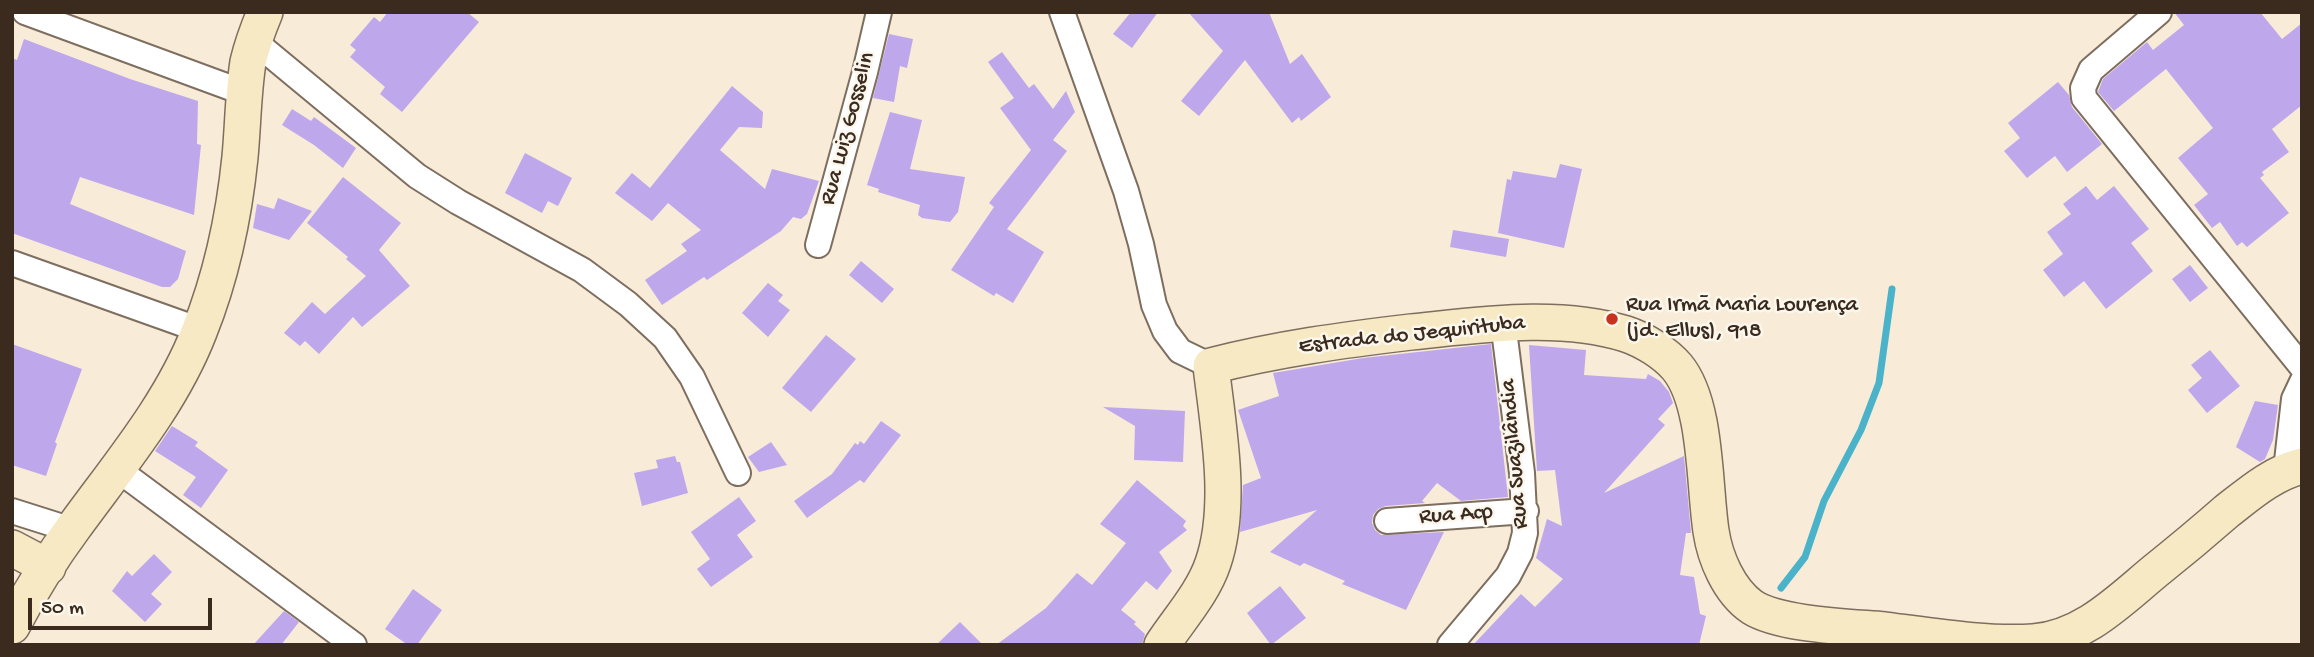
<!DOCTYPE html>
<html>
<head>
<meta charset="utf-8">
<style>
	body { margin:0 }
	#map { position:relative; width:2314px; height:657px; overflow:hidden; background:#f8ebd8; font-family:"Gochi Hand",sans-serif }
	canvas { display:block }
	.frame { position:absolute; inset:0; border:14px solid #3b2a1e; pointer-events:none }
	.scale { position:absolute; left:28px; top:598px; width:184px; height:32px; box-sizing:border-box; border:4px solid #3b2a1e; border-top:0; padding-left:9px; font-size:21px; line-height:24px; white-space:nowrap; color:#3b2a1e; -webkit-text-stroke:5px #fbf7ec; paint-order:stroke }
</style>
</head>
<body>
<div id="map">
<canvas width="2314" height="657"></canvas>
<div class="frame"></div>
<div class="scale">50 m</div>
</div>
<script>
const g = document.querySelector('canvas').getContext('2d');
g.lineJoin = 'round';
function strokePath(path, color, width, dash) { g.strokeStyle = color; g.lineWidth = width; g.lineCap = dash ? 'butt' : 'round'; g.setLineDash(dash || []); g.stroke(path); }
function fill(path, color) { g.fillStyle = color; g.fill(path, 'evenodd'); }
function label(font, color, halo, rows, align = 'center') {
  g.font = font + ' "Gochi Hand",sans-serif'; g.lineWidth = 5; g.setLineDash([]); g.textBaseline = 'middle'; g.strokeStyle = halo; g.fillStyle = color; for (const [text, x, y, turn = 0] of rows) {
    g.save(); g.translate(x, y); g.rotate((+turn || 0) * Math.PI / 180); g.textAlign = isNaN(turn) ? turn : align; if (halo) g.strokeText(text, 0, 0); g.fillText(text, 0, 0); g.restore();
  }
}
const stream = new Path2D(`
	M 1781,588 L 1805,557 L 1824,501 L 1861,430 L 1879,383 L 1892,289`);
const building = new Path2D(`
	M 388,12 L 467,12 L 479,22 L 402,112 L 380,94 L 385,87 L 350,57 L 356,50 L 350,45 L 374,17 L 380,22 Z
	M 1131,12 L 1158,12 L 1132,48 L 1113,34 Z
	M 1188,12 L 1269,12 L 1290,64 L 1302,54 L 1331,97 L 1301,121 L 1299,117 L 1292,123 L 1245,60 L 1199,116 L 1181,101 L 1223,51 Z
	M 2174,12 L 2260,12 L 2282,39 L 2302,23 L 2302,105 L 2272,129 L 2289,152 L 2262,172 L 2264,175 L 2260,178 L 2289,213 L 2247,247 L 2242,242 L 2237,246 L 2220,222 L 2212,228 L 2194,205 L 2208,194 L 2178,158 L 2213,128 L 2166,69 L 2114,111 L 2098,92 L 2103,79 L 2147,42 L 2153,50 L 2184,25 Z
	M 889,34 L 913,39 L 907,68 L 900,66 L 894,102 L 873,98 Z
	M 24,39 L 130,79 L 198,101 L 197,144 L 201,145 L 194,215 L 80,177 L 70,204 L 186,251 L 178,279 L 170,287 L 162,287 L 12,233 L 12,58 L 17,60 Z
	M 1002,52 L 1029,88 L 1034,84 L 1053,109 L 1066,91 L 1075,112 L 1053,140 L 1067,151 L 1007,229 L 1044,252 L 1013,303 L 996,293 L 994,296 L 951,270 L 994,207 L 989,203 L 1031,150 L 1000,108 L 1014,98 L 988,62 Z
	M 2058,82 L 2069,95 L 2072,107 L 2102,144 L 2067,172 L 2055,156 L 2027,178 L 2004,151 L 2020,138 L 2008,123 Z
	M 732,86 L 763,112 L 762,128 L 739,127 L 720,150 L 765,189 L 772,169 L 819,181 L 807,214 L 801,219 L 793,217 L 781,231 L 707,280 L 704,277 L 662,305 L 645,280 L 687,251 L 681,244 L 701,230 L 668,203 L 652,221 L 615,193 L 632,173 L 650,188 Z
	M 292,109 L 311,121 L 314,117 L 356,148 L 343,168 L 314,145 L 282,125 Z
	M 890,112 L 922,120 L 910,169 L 965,177 L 958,212 L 950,222 L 922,218 L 918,215 L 920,205 L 878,192 L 879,189 L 867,185 Z
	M 525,153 L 572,178 L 558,206 L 548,201 L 542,213 L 505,193 Z
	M 1560,164 L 1582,169 L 1564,248 L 1498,233 L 1507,179 L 1511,180 L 1513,171 L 1556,178 Z
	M 343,177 L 401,223 L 379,250 L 410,286 L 362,327 L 353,317 L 319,354 L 305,341 L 300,346 L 284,333 L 312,302 L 325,314 L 366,276 L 346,259 L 348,257 L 307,223 Z
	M 2086,186 L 2097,200 L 2114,186 L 2149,229 L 2131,243 L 2153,271 L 2106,309 L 2084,281 L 2064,297 L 2043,270 L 2063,254 L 2047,232 L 2071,214 L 2063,204 Z
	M 278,198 L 312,211 L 289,240 L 253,228 L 257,204 L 274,209 Z
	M 1453,230 L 1509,239 L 1506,257 L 1450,247 Z
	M 861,261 L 894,289 L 882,303 L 849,275 Z
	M 2190,265 L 2208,288 L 2190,302 L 2172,279 Z
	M 768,283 L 783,295 L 778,301 L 790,310 L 768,337 L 742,313 Z
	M 826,335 L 856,359 L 811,412 L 782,388 Z
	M 12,344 L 82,369 L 55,442 L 57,444 L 46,476 L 12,465 Z
	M 1491,344 L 1508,497 L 1461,501 L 1437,483 L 1422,501 L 1425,503 L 1386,506 L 1378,509 L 1373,515 L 1372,523 L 1375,530 L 1381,535 L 1444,532 L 1406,610 L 1342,584 L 1345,581 L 1304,563 L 1300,566 L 1270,552 L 1317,510 L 1240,532 L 1243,485 L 1261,478 L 1238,410 L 1279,396 L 1273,373 L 1363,358 Z
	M 1529,345 L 1586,350 L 1584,375 L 1646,379 L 1648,374 L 1660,381 L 1669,392 L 1673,403 L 1658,419 L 1665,425 L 1604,493 L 1684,456 L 1691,533 L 1686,533 L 1680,575 L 1694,577 L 1700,614 L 1706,616 L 1699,645 L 1473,645 L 1521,594 L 1535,607 L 1563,579 L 1536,558 L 1547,519 L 1562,526 L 1555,470 L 1537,471 Z
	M 2210,350 L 2240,386 L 2207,413 L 2188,390 L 2202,378 L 2191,365 Z
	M 2255,401 L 2278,405 L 2273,440 L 2265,459 L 2260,462 L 2236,447 Z
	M 1103,407 L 1185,411 L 1183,462 L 1134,460 L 1135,426 Z
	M 881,421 L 901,435 L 864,483 L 860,480 L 807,518 L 794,501 L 832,474 L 855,443 L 858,445 L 860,441 L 864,444 Z
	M 172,426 L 198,442 L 195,446 L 228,470 L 201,508 L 183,495 L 196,477 L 155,451 Z
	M 771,442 L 787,465 L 759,472 L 748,457 Z
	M 675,456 L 677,462 L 680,462 L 688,493 L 642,506 L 634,473 L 658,468 L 656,460 Z
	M 1137,480 L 1186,521 L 1183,526 L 1187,530 L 1159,552 L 1172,571 L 1157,590 L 1146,581 L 1121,610 L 1136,622 L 1134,624 L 1145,634 L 1142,645 L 996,645 L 1046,608 L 1077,573 L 1092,585 L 1126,543 L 1100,524 Z
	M 739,497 L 756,521 L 737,535 L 753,557 L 711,587 L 697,569 L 710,559 L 691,532 Z
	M 154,554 L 172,572 L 151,594 L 162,604 L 145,622 L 112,591 L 127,571 L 132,576 Z
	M 1280,586 L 1306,618 L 1271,645 L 1247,613 Z
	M 413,589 L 442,610 L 417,645 L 408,645 L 385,629 Z
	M 284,611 L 299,622 L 281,645 L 253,645 Z
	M 960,622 L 983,645 L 936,645 Z`);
const street = new Path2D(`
	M 25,12 L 245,93
	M 1062,12 L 1126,191 L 1141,244 L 1154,305 L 1165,331 L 1180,351 L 1211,366
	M 2159,12 L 2091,70 L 2083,88 L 2084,98 L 2302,367
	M 254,41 L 417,176 L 458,202 L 582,270 L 628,304 L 665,338 L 692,377 L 738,473
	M 818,245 L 865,72 L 879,12
	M 12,263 L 200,330
	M 117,469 L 354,645
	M 2286,470 L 2294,399 L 2302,382
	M 12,511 L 72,530
	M 1387,521 L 1526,511
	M 1450,645 L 1508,576 L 1520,553 L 1525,533 L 1522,473 L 1503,322`);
const secondary = new Path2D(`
	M 12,548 L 48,567
	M 12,626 C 30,592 51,558 74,527 C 119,465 171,404 199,332 C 221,277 234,217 240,157 C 243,126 243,94 248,62 C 252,45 258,29 265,12
	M 1162,645 C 1179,619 1203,593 1213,563 C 1233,505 1218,426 1211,366 C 1277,349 1343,340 1411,332 C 1480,325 1559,313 1626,334 C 1644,340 1665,353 1677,367 C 1707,403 1704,485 1711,531 C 1715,558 1729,591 1752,607 C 1780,625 1851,627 1885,630 C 1933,636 1985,645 2033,642 C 2083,638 2118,602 2154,572 C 2179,552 2203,532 2227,511 C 2250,493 2273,473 2302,466`);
const markers = [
	[1612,319,7,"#c8321e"]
];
const streetNames = [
	["Rua Luiz Gosselin",849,129,-75],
	["Estrada do Jequirituba",1412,336,-6],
	["Rua Suazilândia",1516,454,-95],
	["Rua Acp",1456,516,-4]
];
const poiNames = [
	["Rua Irmã Maria Lourença",1626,306],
	["(jd. Ellus), 918",1626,332]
];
strokePath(stream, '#4ab2c9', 7);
fill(building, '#bfa7ec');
strokePath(street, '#7d6e5f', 28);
strokePath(secondary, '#7d6e5f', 38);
strokePath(street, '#fff', 24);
strokePath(secondary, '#f7e9c3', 35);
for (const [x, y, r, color] of markers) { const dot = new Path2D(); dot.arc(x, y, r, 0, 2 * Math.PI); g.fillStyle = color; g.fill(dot); strokePath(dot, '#fbf7ec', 2.5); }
label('23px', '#3b2a1e', '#fbf7ec', streetNames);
label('23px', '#3b2a1e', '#fbf7ec', poiNames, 'left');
</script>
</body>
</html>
